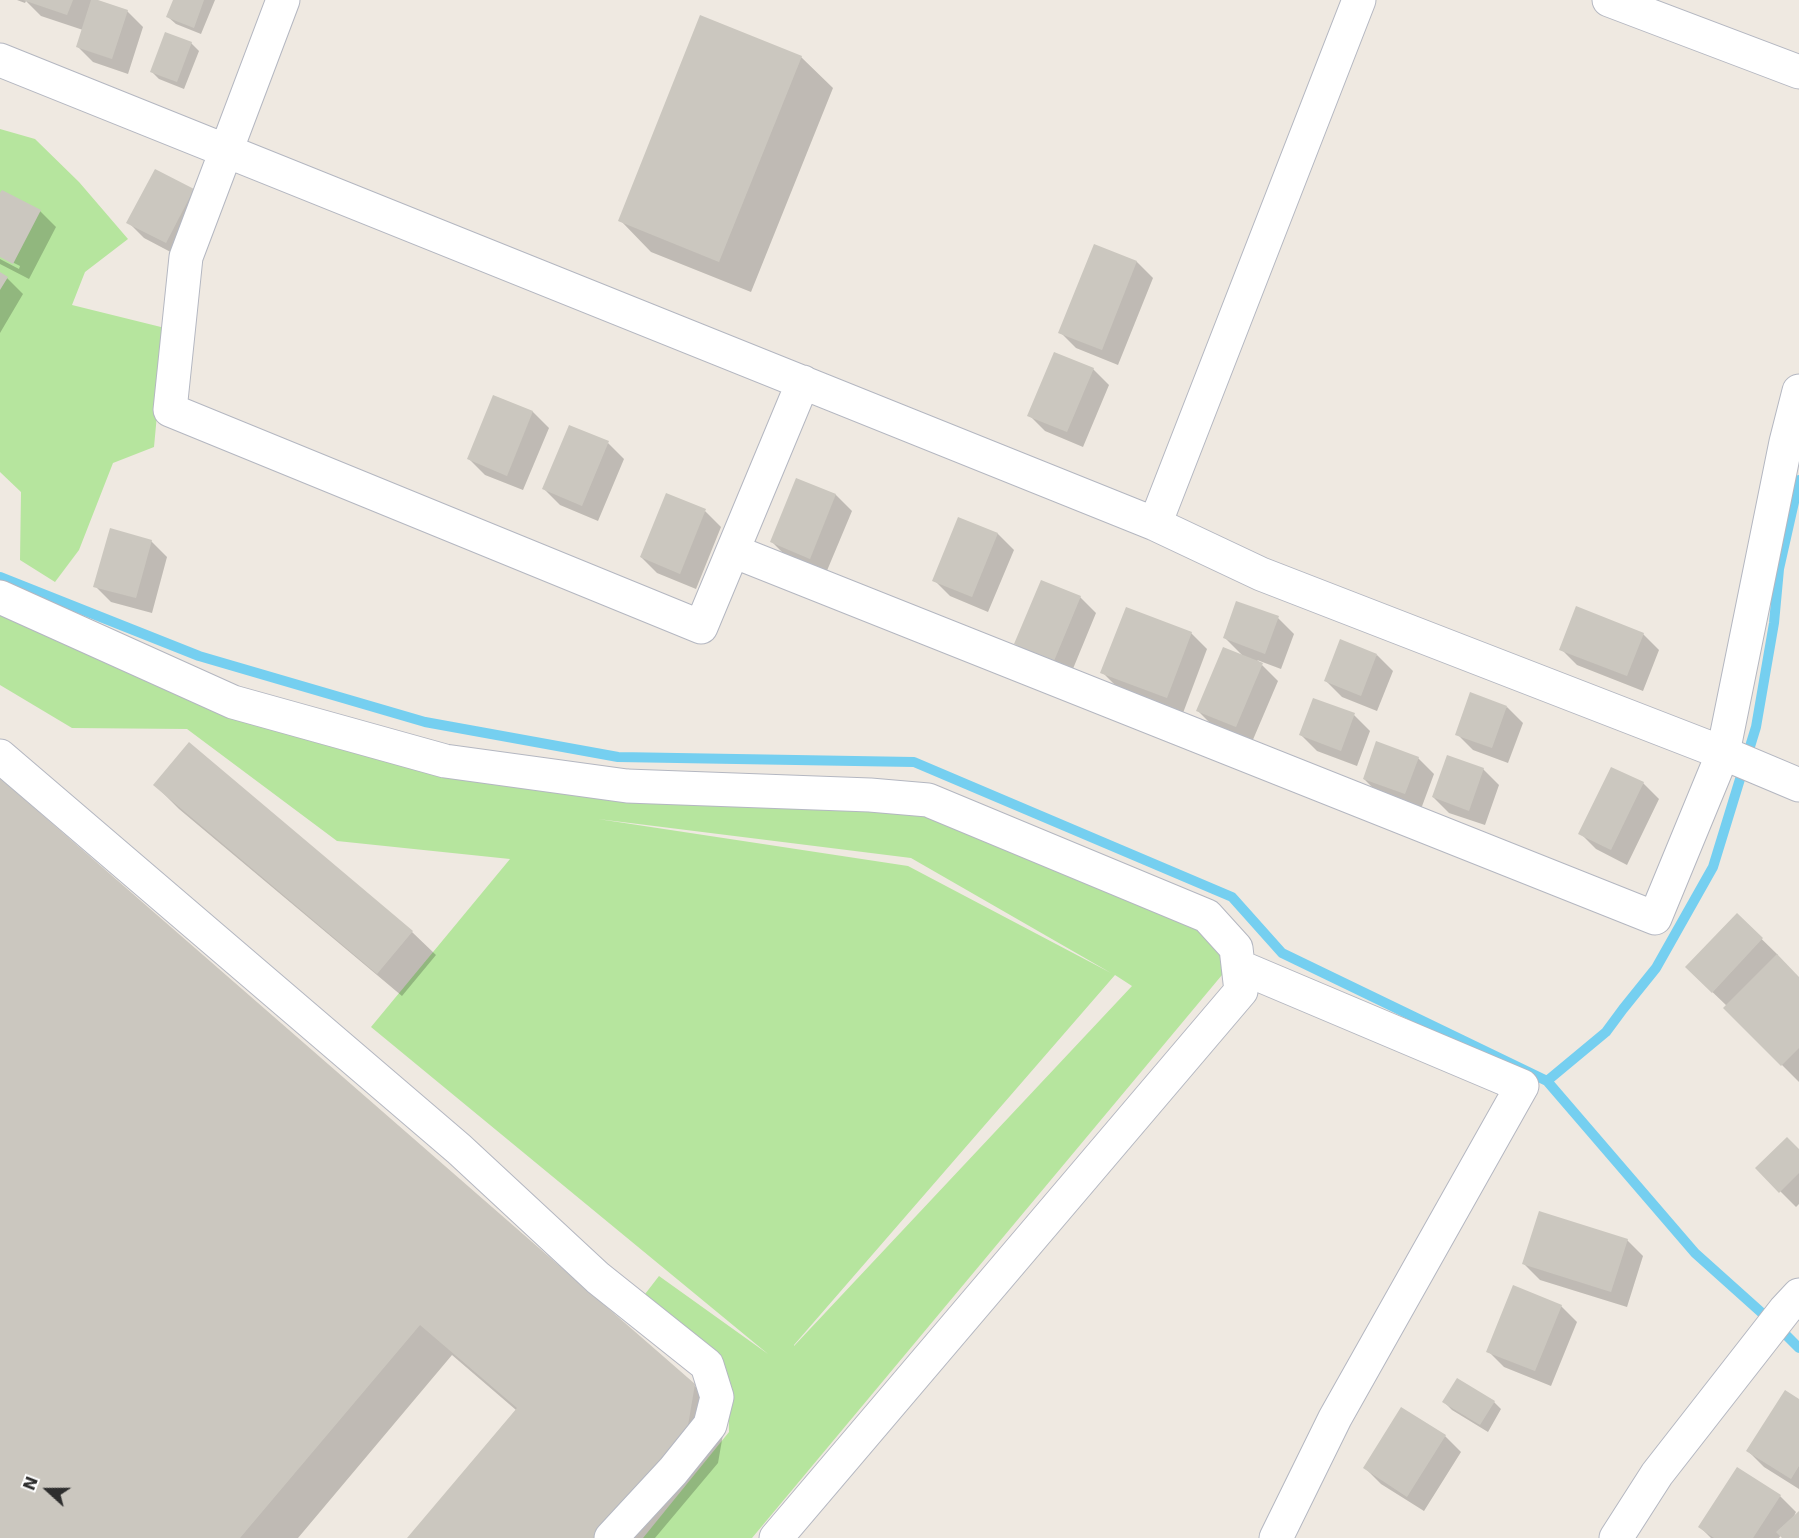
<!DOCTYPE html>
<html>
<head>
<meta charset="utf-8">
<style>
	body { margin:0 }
	#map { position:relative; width:1799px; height:1538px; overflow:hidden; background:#efe9e1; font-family:"DejaVu Sans",sans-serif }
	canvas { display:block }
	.north { position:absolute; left:18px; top:1460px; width:60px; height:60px; -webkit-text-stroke:4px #fff; paint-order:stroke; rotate:291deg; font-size:16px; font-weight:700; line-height:24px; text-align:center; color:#2e2e2e }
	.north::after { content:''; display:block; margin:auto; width:21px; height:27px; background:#2e2e2e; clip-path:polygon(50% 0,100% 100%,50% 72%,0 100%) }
</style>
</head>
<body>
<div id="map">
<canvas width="1799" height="1538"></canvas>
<div class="north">N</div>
</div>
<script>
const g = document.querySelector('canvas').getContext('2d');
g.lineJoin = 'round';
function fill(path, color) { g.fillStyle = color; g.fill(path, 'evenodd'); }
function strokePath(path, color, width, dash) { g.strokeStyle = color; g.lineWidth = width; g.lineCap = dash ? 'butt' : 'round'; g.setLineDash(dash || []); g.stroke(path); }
const green = new Path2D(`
	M 0,129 L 35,139 L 79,182 L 128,239 L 85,272 L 72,305 L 165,328 L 154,447 L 113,463 L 79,550 L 55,582 L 20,560 L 21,492 L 0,472 Z
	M 0,597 L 233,702 L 445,761 L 938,804 L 1185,907 L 1237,957 L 752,1538 L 643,1538 L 729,1432 L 728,1381 L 635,1307 L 659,1276 L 768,1354 L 371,1027 L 510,859 L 337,841 L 187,729 L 72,728 L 0,685 ZM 598,819 L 911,858 L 1111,973 L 908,866 ZM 1115,975 L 1132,986 L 794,1346 L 794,1345 Z`);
const shadow = new Path2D(`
	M 17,0 L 94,0 L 127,11 L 143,27 L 128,74 L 93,62 L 77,46 L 83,30 L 41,16 L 26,1 L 25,3 Z
	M 175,0 L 215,0 L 201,34 L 176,24 L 168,17 Z
	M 191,43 L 199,51 L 184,89 L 159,79 L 152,72 Z
	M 801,57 L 833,88 L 751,292 L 651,252 L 620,220 Z
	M 193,190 L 209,206 L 182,258 L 144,238 L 128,222 Z
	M 0,196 L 40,211 L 56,227 L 29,279 L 0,264 L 0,259 L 19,269 L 20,266 L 0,256 Z
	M 1095,246 L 1137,262 L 1153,278 L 1118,365 L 1076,348 L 1060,332 Z
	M 0,274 L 7,278 L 23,294 L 0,333 Z
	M 1093,369 L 1109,385 L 1083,447 L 1045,431 L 1029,415 Z
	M 494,396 L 533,412 L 549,428 L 523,490 L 485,475 L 469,459 Z
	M 608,443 L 624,459 L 598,521 L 560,505 L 544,489 Z
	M 797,480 L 836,495 L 852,511 L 826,573 L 788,558 L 772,542 Z
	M 705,511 L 721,527 L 696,589 L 657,573 L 641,557 Z
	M 959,519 L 998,534 L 1014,550 L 988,612 L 950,596 L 934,580 Z
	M 151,541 L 167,557 L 152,613 L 111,602 L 95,586 Z
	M 1080,597 L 1096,613 L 1070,676 L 1032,660 L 1016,644 Z
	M 1278,618 L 1294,634 L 1281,669 L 1257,660 L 1278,681 L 1252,742 L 1214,727 L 1198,711 L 1244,657 L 1225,638 Z
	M 1191,633 L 1207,649 L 1183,713 L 1118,688 L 1102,672 Z
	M 1643,634 L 1659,650 L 1643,691 L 1577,665 L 1561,649 Z
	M 1377,655 L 1393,671 L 1377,711 L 1342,697 L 1326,681 Z
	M 1507,707 L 1523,723 L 1508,763 L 1473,750 L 1457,734 Z
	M 1354,715 L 1370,731 L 1357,766 L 1317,751 L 1301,735 Z
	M 1418,758 L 1434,774 L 1421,809 L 1380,795 L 1364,779 Z
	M 1483,769 L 1499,785 L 1485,825 L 1449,813 L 1433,797 Z
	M 0,780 L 694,1385 L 726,1417 L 718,1463 L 655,1538 L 408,1538 L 516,1410 L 452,1355 L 298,1538 L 0,1538 Z
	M 1643,783 L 1659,799 L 1627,865 L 1596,849 L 1580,833 Z
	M 155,785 L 412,932 L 436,955 L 402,996 L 179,809 Z
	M 1737,915 L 1778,955 L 1777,956 L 1799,979 L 1799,1082 L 1725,1008 L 1727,1006 L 1703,983 Z
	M 1799,1151 L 1799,1204 L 1796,1207 L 1757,1168 Z
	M 1627,1240 L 1643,1256 L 1627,1307 L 1540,1280 L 1524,1264 Z
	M 1561,1306 L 1577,1322 L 1551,1386 L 1504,1367 L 1488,1351 Z
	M 1799,1401 L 1799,1489 L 1764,1467 L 1748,1451 Z
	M 1444,1402 L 1494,1402 L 1501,1409 L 1488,1432 L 1452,1410 Z
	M 1445,1436 L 1461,1452 L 1424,1511 L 1381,1484 L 1365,1468 Z
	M 1780,1496 L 1796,1512 L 1793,1518 L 1799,1513 L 1799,1538 L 1784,1538 L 1781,1535 L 1779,1538 L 1711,1538 L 1700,1527 Z`);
const stream = new Path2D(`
	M 0,577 L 199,656 L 425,722 L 618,757 L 914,762 L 1232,897 L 1282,953 L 1547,1081 L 1695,1253 L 1782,1331 L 1799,1348
	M 1547,1081 L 1606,1032 L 1623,1009 L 1656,968 L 1713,867 L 1756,727 L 1774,623 L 1779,569 L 1799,480`);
const building = new Path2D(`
	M 23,0 L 73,0 L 67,15 Z
	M 91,0 L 98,0 L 128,10 L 112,59 L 76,47 Z
	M 173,0 L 204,0 L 194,28 L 166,17 Z
	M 700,15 L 802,56 L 719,262 L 618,221 Z
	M 165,32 L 192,42 L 177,82 L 150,72 Z
	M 155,169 L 194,189 L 166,243 L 126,223 Z
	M 2,190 L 41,210 L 13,264 L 0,257 L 0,193 Z
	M 1094,244 L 1137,261 L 1102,350 L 1058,333 Z
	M 0,272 L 8,277 L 0,290 Z
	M 1054,352 L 1094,368 L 1067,432 L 1027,416 Z
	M 493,395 L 533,411 L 507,476 L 467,459 Z
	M 569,425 L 609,441 L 582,506 L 542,489 Z
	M 796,478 L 836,494 L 810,559 L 770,542 Z
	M 666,493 L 706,509 L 680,574 L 640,557 Z
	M 958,517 L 998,533 L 972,597 L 932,581 Z
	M 110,528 L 152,540 L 136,598 L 93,587 Z
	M 1041,580 L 1081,596 L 1054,661 L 1014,644 Z
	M 1236,601 L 1279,616 L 1265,654 L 1223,638 Z
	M 1576,606 L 1644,633 L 1627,676 L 1559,650 Z
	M 1126,607 L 1192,632 L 1167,698 L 1100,673 Z
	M 1340,639 L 1377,654 L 1361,696 L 1324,681 Z
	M 1223,647 L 1263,663 L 1236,727 L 1196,711 Z
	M 1470,692 L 1507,706 L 1492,748 L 1455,735 Z
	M 1313,698 L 1355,713 L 1341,751 L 1299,735 Z
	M 1376,741 L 1419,757 L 1405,794 L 1363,779 Z
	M 189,742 L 413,931 L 377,974 L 153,785 Z
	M 1447,755 L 1484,768 L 1469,811 L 1432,797 Z
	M 1611,767 L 1644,782 L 1611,850 L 1578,834 Z
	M 0,778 L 695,1384 L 687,1431 L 597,1538 L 407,1538 L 517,1408 L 420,1325 L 240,1538 L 0,1538 Z
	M 1737,913 L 1763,938 L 1712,993 L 1685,967 Z
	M 1777,954 L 1799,977 L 1799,1048 L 1781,1066 L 1723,1008 Z
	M 1787,1137 L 1799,1149 L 1799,1173 L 1779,1193 L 1755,1168 Z
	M 1539,1211 L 1628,1239 L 1611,1292 L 1522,1264 Z
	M 1513,1285 L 1562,1305 L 1535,1371 L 1486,1352 Z
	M 1457,1378 L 1495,1401 L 1480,1425 L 1442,1402 Z
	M 1785,1390 L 1799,1399 L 1799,1466 L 1791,1479 L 1746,1451 Z
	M 1401,1407 L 1446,1435 L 1407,1497 L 1363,1468 Z
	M 1737,1467 L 1781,1495 L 1753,1538 L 1714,1538 L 1698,1527 Z
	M 1799,1511 L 1799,1538 L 1782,1538 L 1776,1532 Z`);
const minor = new Path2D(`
	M 283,0 L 186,257 L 170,410 L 701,627 L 803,382
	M 1609,0 L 1799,72
	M 0,60 L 1155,524 L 1261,574 L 1723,753 L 1799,785
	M 1155,524 L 1359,0
	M 733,551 L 1655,918 L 1723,753 L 1786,442 L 1799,391
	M 0,597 L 233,702 L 445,761 L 627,786 L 870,795 L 928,800 L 1207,916 L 1236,948 L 1241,991 L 776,1538
	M 0,756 L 459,1149 L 598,1278 L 707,1365 L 717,1397 L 710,1425 L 673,1471 L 611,1538
	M 1238,966 L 1522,1086 L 1335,1418 L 1276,1538
	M 1616,1538 L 1657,1474 L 1785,1310 L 1799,1295`);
fill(green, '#b6e59e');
fill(shadow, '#0003');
strokePath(stream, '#75cff0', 10);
fill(building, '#cbc7bf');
strokePath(minor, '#b4b7c1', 35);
strokePath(minor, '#fff', 33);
</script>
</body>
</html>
